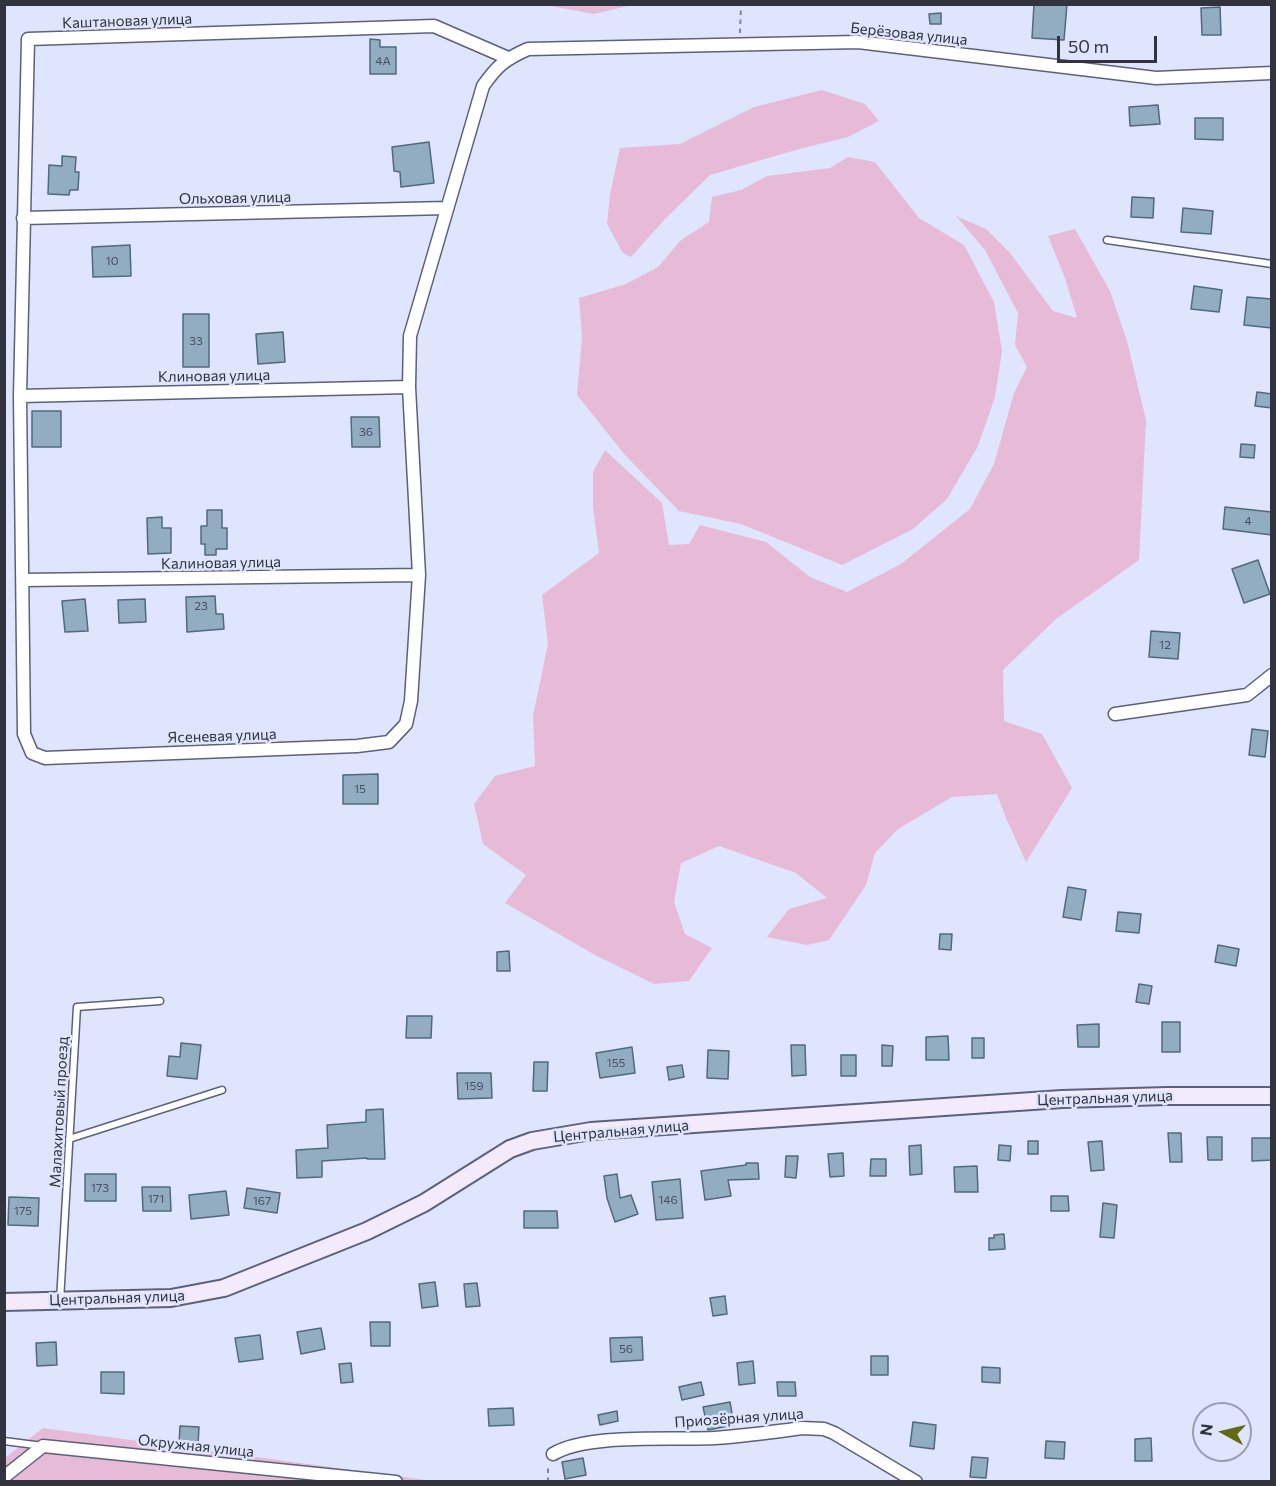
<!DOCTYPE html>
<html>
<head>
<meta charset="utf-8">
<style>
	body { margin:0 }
	#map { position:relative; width:1276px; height:1486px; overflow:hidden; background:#dfe5fd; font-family:Commissioner,sans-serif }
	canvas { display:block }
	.frame { position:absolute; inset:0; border:6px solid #31333f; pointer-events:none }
	.north { position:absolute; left:1192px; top:1402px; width:60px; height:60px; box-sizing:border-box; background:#dfe5fd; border:2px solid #999eb1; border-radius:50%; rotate:278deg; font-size:16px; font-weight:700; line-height:24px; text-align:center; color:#31333f }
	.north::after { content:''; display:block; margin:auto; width:21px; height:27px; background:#616b12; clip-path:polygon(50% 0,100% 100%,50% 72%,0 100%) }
	.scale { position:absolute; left:1057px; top:36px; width:100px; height:27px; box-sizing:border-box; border:3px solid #31333f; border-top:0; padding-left:8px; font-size:18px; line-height:21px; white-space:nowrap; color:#31333f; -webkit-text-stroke:4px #dfe5fd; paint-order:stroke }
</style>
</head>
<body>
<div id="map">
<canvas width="1276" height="1486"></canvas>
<div class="frame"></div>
<div class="north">N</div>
<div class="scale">50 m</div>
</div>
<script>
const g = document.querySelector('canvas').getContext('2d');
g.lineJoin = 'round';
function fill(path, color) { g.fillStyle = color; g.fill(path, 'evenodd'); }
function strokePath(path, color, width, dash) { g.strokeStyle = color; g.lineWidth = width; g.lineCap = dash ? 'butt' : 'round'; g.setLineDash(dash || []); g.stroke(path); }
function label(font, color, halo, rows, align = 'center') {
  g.font = font + ' Commissioner,sans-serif'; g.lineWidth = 5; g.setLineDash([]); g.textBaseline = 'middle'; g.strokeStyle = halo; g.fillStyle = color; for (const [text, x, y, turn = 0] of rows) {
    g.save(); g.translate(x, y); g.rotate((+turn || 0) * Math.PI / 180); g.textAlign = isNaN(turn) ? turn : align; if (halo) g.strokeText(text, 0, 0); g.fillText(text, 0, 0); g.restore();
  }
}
const green = new Path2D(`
	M 545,5 L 632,4 L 632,5 L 594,14 Z
	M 822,90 L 865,104 L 879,121 L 848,137 L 803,148 L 710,175 L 665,219 L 631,257 L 623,253 L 607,224 L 610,194 L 620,148 L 680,144 L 754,107 Z
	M 848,157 L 875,162 L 919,218 L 964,245 L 994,302 L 1002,351 L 995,397 L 978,446 L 947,499 L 913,529 L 842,565 L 741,524 L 679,511 L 625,455 L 577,395 L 582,337 L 579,298 L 626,284 L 658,267 L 681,240 L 709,222 L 712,197 L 741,190 L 767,176 L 830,168 Z
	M 956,216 L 986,229 L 1010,253 L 1053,311 L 1077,318 L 1065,278 L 1048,236 L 1075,229 L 1110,291 L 1127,341 L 1146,420 L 1139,560 L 1056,619 L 1003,670 L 1004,721 L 1042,734 L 1072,788 L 1026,862 L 1006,818 L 997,794 L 952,797 L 898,829 L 875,853 L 866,885 L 829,940 L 807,945 L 767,937 L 789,909 L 827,898 L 796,873 L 719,846 L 681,863 L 674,902 L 685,934 L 712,948 L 689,981 L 654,984 L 595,955 L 505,903 L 526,875 L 483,844 L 474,804 L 495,776 L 535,766 L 533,716 L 548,644 L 542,595 L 599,553 L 593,507 L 593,472 L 605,450 L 662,503 L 669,545 L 689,544 L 700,525 L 766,542 L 810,577 L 847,592 L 901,564 L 970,509 L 994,464 L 1014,393 L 1027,367 L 1015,345 L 1018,313 L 985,250 Z
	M 43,1428 L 433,1481 L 434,1481 L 5,1482 L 5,1458 Z`);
const building = new Path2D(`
	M 1034,4 L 1067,4 L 1064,40 L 1032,38 Z
	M 1220,7 L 1221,35 L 1202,35 L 1201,8 Z
	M 941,13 L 941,24 L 930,24 L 929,14 Z
	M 370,39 L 380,40 L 380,47 L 396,47 L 396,74 L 370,74 Z
	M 1158,105 L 1160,124 L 1130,126 L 1129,107 Z
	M 1195,118 L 1223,118 L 1223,140 L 1195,139 Z
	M 429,142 L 434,183 L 401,187 L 400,172 L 394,171 L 392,147 Z
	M 62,156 L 76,157 L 75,172 L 79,172 L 78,190 L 70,190 L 69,195 L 48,194 L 49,165 L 62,166 Z
	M 1132,197 L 1154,198 L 1153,218 L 1131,217 Z
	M 1183,208 L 1213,211 L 1211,234 L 1181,232 Z
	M 130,245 L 131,276 L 93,277 L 92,247 Z
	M 1194,286 L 1222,290 L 1219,312 L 1191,309 Z
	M 1247,297 L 1272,299 L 1272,328 L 1244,325 Z
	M 183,314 L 209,314 L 209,367 L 183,367 Z
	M 283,332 L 285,362 L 258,364 L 256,334 Z
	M 1257,392 L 1272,394 L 1272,408 L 1255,406 Z
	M 32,411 L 61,411 L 61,447 L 32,447 Z
	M 351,417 L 379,417 L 380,447 L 352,447 Z
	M 1241,444 L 1255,445 L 1254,458 L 1240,457 Z
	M 1225,507 L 1272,512 L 1272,535 L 1223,529 Z
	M 207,510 L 222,510 L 222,528 L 227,528 L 227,549 L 216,549 L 216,555 L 205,555 L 205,544 L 201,544 L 201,526 L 207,526 Z
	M 162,517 L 162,528 L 171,528 L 171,553 L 148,554 L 147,518 Z
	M 1258,560 L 1270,594 L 1244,603 L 1232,569 Z
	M 215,596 L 216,614 L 223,614 L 224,629 L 187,632 L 186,597 Z
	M 85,599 L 88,631 L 65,632 L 62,601 Z
	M 145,599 L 146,622 L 119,623 L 118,600 Z
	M 1151,631 L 1180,633 L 1178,659 L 1149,657 Z
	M 1252,729 L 1268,731 L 1265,757 L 1249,755 Z
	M 378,774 L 378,804 L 343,804 L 343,775 Z
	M 1068,887 L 1086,890 L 1081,920 L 1063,917 Z
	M 1118,912 L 1141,914 L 1139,933 L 1116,931 Z
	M 940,934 L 952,934 L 951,950 L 939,949 Z
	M 1218,945 L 1239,949 L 1236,966 L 1215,962 Z
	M 509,951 L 510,971 L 497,971 L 497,952 Z
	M 1139,984 L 1152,986 L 1149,1004 L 1136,1002 Z
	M 407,1016 L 432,1016 L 431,1038 L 406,1038 Z
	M 1162,1022 L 1180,1022 L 1180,1052 L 1162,1052 Z
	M 1099,1024 L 1099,1047 L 1078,1047 L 1077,1025 Z
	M 948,1036 L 949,1060 L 926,1060 L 926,1037 Z
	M 972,1038 L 984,1038 L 984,1058 L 972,1058 Z
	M 181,1043 L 201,1045 L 197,1079 L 167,1076 L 169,1056 L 180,1057 Z
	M 791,1045 L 805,1045 L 806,1075 L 792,1076 Z
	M 882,1045 L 893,1046 L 892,1066 L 882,1066 Z
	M 632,1047 L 635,1073 L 600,1078 L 596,1053 Z
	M 708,1050 L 729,1051 L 728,1079 L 707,1078 Z
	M 841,1055 L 856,1055 L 856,1076 L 841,1076 Z
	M 534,1062 L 548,1062 L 547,1091 L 533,1091 Z
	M 682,1065 L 684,1077 L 669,1080 L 667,1067 Z
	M 457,1073 L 491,1073 L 492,1098 L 458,1099 Z
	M 383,1109 L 385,1159 L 367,1159 L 367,1158 L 322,1161 L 322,1177 L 297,1178 L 296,1150 L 328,1148 L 327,1125 L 366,1122 L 366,1110 Z
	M 1168,1133 L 1181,1133 L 1182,1162 L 1170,1162 Z
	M 1207,1137 L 1222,1137 L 1222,1160 L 1208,1160 Z
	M 1252,1138 L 1272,1138 L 1272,1160 L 1252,1161 Z
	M 1028,1141 L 1038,1141 L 1038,1154 L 1028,1154 Z
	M 1102,1141 L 1104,1170 L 1091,1171 L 1088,1142 Z
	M 921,1145 L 922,1174 L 910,1175 L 909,1146 Z
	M 999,1145 L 1011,1146 L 1010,1161 L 998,1160 Z
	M 843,1153 L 844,1176 L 830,1177 L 828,1154 Z
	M 786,1156 L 798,1156 L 796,1178 L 785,1177 Z
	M 871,1159 L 886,1159 L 886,1176 L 870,1176 Z
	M 746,1163 L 758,1163 L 759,1179 L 728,1180 L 731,1196 L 705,1200 L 701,1171 L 746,1165 Z
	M 977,1166 L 978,1192 L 955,1192 L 954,1167 Z
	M 85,1174 L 116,1174 L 116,1201 L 85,1201 Z
	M 617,1174 L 620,1198 L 631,1195 L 638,1214 L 615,1222 L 607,1198 L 604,1176 Z
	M 680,1179 L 683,1218 L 656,1220 L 652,1182 Z
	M 142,1187 L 170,1187 L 171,1211 L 143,1211 Z
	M 247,1188 L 280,1193 L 277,1213 L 244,1208 Z
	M 226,1191 L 229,1215 L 191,1219 L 189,1195 Z
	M 1051,1196 L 1068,1196 L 1069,1211 L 1051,1211 Z
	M 9,1197 L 39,1198 L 38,1226 L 8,1225 Z
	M 1103,1203 L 1117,1205 L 1114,1238 L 1100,1237 Z
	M 524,1211 L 557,1211 L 558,1228 L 524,1228 Z
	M 1004,1234 L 1005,1249 L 989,1250 L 989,1238 L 994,1238 L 994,1235 Z
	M 435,1282 L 438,1306 L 422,1308 L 419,1284 Z
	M 477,1283 L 480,1306 L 466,1307 L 464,1284 Z
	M 725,1296 L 727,1314 L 713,1316 L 710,1298 Z
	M 370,1322 L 390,1322 L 390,1346 L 371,1346 Z
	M 321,1328 L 325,1349 L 301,1354 L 297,1332 Z
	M 260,1335 L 263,1359 L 239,1362 L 235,1338 Z
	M 642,1337 L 643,1360 L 611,1362 L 610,1338 Z
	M 56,1342 L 57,1365 L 37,1366 L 36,1343 Z
	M 871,1356 L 888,1356 L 888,1375 L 871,1375 Z
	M 753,1361 L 755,1383 L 739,1385 L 737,1363 Z
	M 351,1363 L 353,1382 L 341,1383 L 339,1364 Z
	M 982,1367 L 1000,1368 L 1000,1383 L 982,1382 Z
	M 101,1372 L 124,1372 L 124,1394 L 101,1393 Z
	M 701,1382 L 704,1395 L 682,1400 L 679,1387 Z
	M 777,1382 L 795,1382 L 796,1396 L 778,1396 Z
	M 730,1402 L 734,1425 L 708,1430 L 703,1407 Z
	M 513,1408 L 514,1425 L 489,1426 L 488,1409 Z
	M 617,1411 L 618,1421 L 600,1425 L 598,1415 Z
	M 913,1422 L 936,1425 L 934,1449 L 910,1446 Z
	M 180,1426 L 199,1427 L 198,1445 L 179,1444 Z
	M 1151,1438 L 1152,1461 L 1135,1461 L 1135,1439 Z
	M 1046,1441 L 1065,1442 L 1064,1459 L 1045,1458 Z
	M 972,1457 L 988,1458 L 986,1478 L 970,1477 Z
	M 583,1458 L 586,1475 L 565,1479 L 562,1462 Z`);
const path = new Path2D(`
	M 740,33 L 741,4
	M 548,1482 L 548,1466`);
const lane = new Path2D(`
	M 1107,240 L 1272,264
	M 69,1139 L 222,1090
	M 60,1301 L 77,1007 L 160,1001
	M 4,1441 L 43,1446`);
const street = new Path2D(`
	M 508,58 L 434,26 L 28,39 L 20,396 L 24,734 L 32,753 L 45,758 L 357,746 L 389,742 L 406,724 L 411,701 L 419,575 L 409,387 L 410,336 L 483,86 C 497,66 505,59 528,49 L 858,42 L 1156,78 L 1272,73
	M 23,218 L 447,208
	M 20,396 L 409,387
	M 23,580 L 419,575
	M 1115,714 L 1247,695 L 1272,675
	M 553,1454 C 587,1433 673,1440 715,1438 C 744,1436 773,1432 802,1428 L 824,1429 L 834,1433 L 916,1482
	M 4,1477 L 43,1446 L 396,1482`);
const secondary = new Path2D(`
	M 4,1302 L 171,1298 L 224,1288 L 367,1231 L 424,1203 L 510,1149 L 532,1141 L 591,1131 L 1062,1099 L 1167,1096 L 1272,1096`);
const numberNames = [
	["4А",383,61],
	["10",112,261],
	["33",196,341],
	["36",366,432],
	["4",1248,521],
	["23",201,606],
	["12",1165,645],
	["15",360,789],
	["155",616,1063],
	["159",474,1086],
	["173",100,1188],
	["171",156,1199],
	["146",668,1200],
	["167",262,1201],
	["175",23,1211],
	["56",626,1349]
];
const streetNames = [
	["Каштановая улица",127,21,-2],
	["Берёзовая улица",909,34,6],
	["Ольховая улица",235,198,-1],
	["Клиновая улица",214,376,-1],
	["Калиновая улица",221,563,-1],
	["Ясеневая улица",222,736,-2],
	["Центральная улица",1105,1098,-2],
	["Малахитовый проезд",59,1112,-87],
	["Центральная улица",621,1131,-5],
	["Центральная улица",117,1298,-2],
	["Приозёрная улица",739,1418,-4],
	["Окружная улица",196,1446,6]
];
fill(green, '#e7bad8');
fill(building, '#92acc1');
strokePath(building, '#52697d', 1.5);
strokePath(lane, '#5c617b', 9);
strokePath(street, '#5c617b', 15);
strokePath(secondary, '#5c617b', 20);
strokePath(path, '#808496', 2, [4.5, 4.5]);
strokePath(lane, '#fff', 6);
strokePath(street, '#fff', 12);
strokePath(secondary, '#f3eafc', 16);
label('12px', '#495160', null, numberNames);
label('15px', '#31333f', '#dfe5fd', streetNames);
</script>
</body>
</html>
